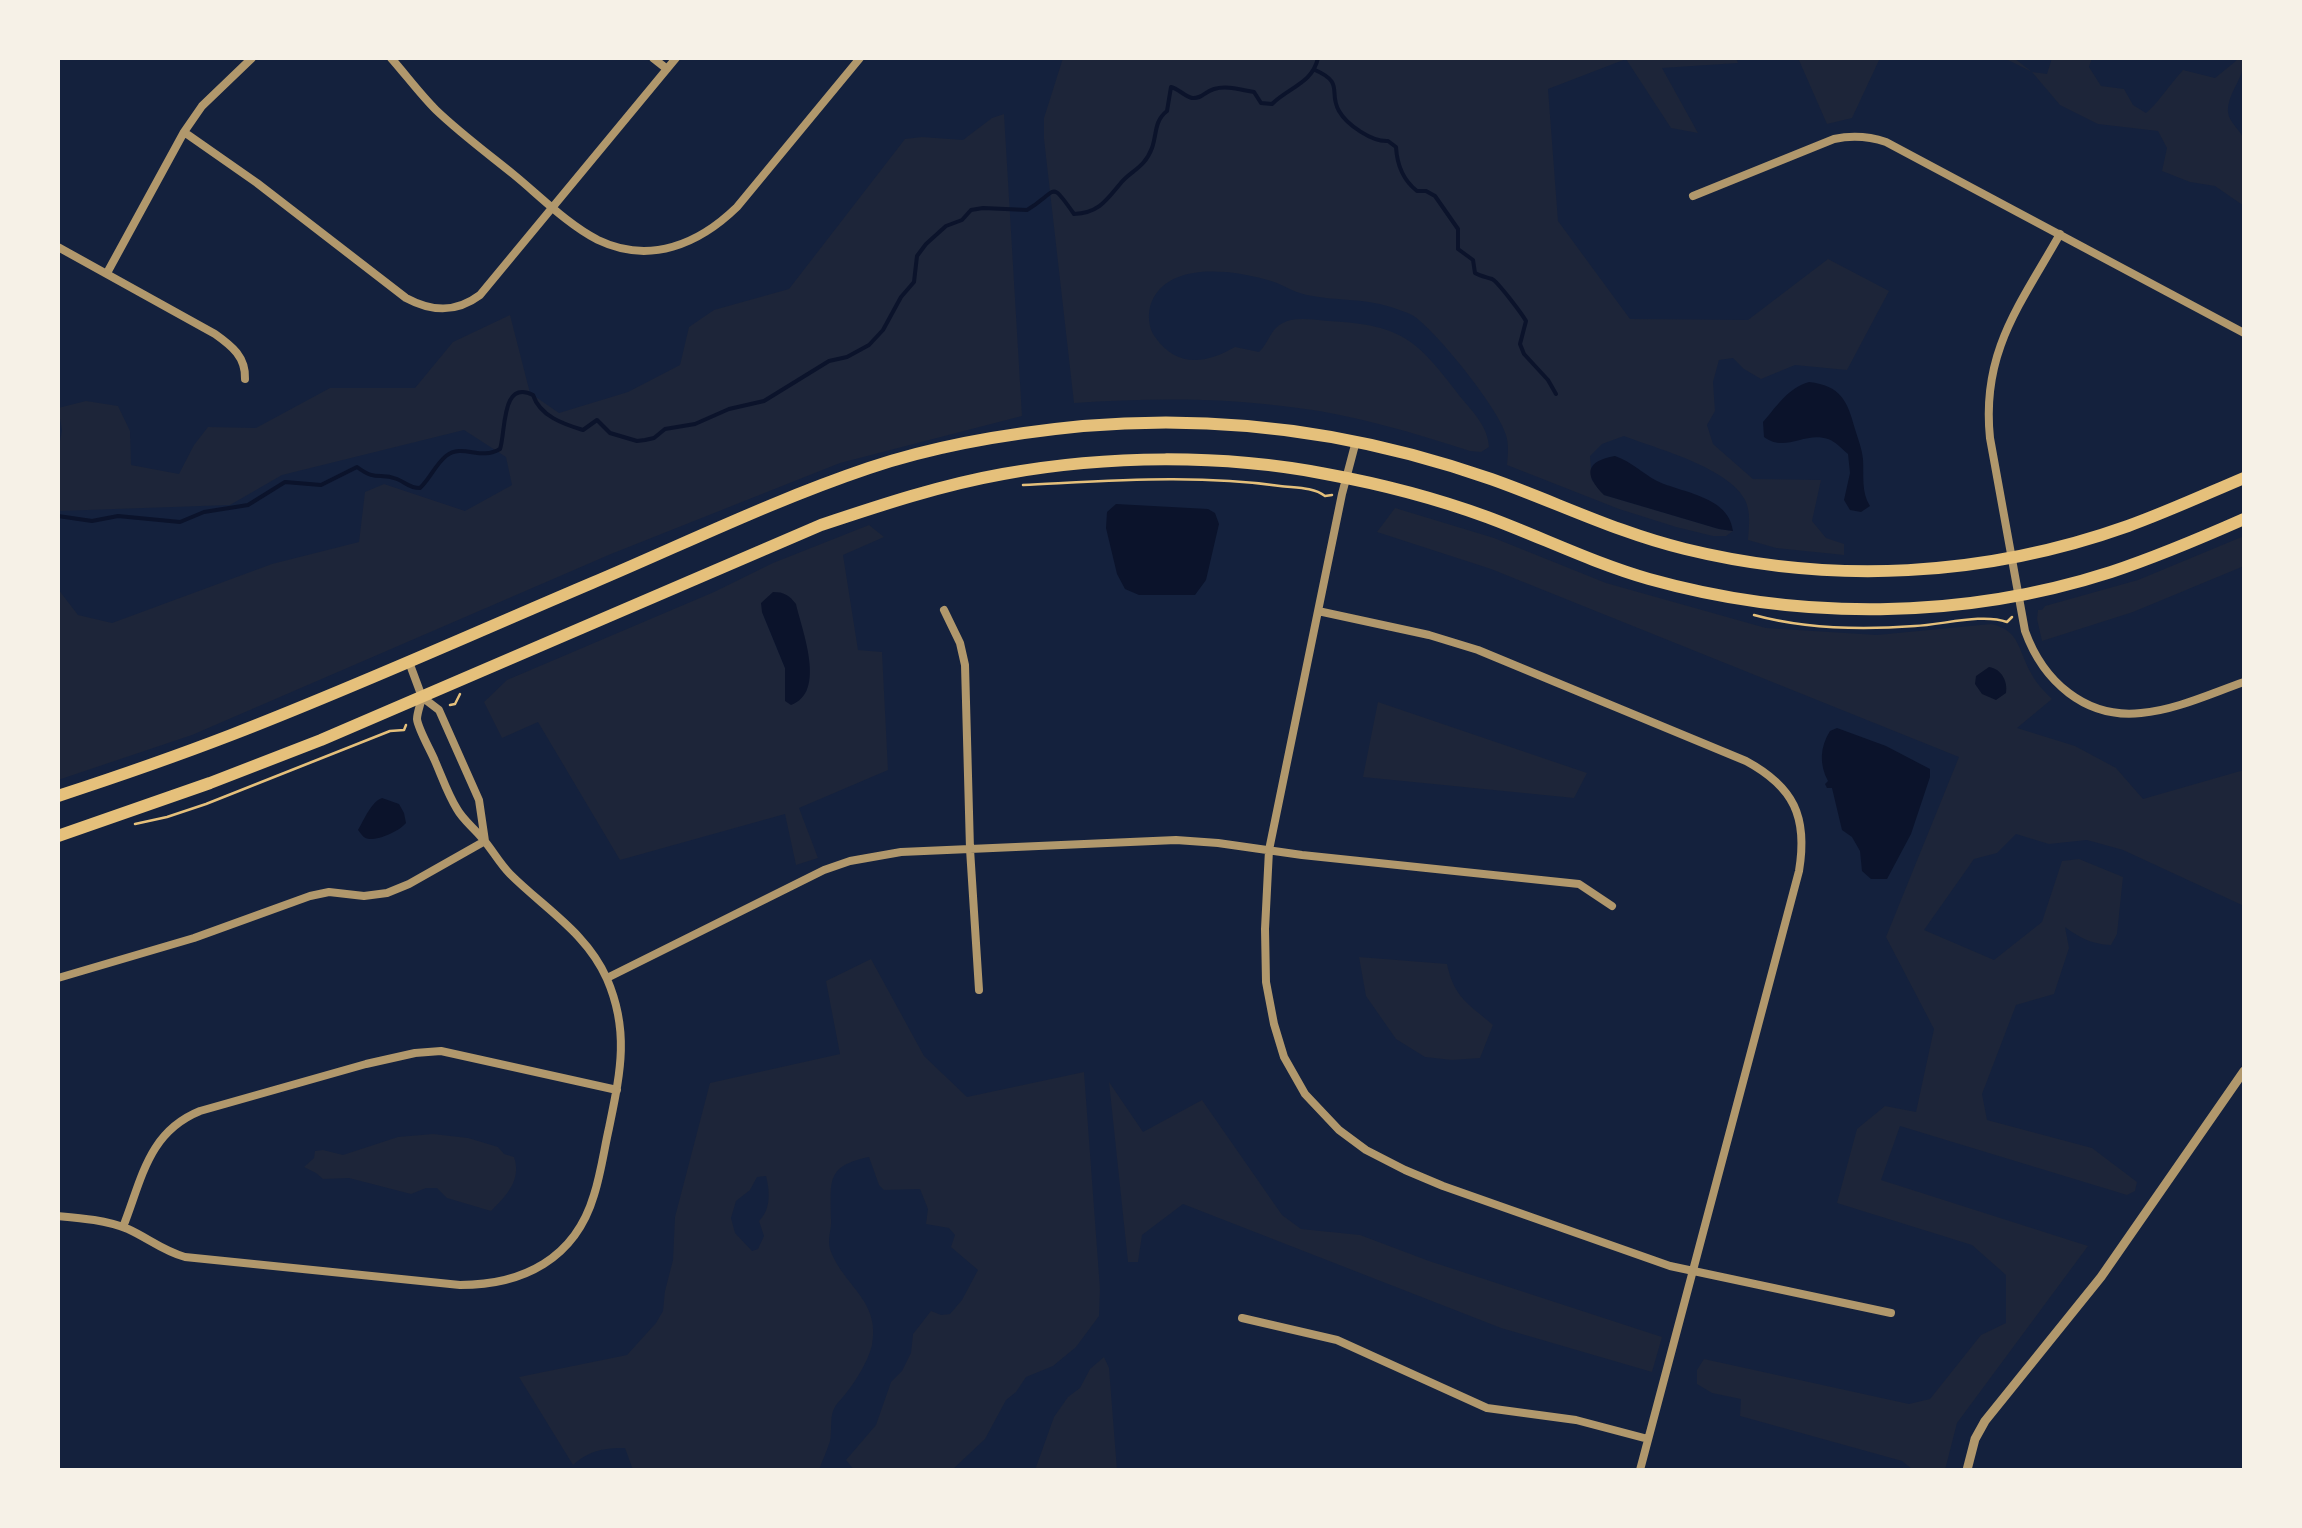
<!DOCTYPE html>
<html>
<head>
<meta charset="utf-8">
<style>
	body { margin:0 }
	#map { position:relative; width:2302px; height:1528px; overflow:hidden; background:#14213d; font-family:Quicksand,sans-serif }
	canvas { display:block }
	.frame { position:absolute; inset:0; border:60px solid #f6f1e7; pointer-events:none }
</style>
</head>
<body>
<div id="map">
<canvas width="2302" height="1528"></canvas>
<div class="frame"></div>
</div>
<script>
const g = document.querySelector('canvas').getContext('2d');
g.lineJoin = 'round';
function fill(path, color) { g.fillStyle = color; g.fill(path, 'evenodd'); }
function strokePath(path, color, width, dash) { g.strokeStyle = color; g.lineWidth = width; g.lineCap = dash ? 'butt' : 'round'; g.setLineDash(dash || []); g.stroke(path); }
const green = new Path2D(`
	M 1063,58 L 1736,58 L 1738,63 L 1662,68 L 1698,133 L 1671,128 L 1626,59 L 1548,89 L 1558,221 L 1630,319 L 1748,320 L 1828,259 L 1889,291 L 1847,370 L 1795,365 L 1761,379 L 1744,369 L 1733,358 L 1719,360 L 1713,382 L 1715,411 L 1707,425 L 1713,444 L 1753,479 L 1821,480 L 1812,521 L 1826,538 L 1844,544 L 1844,555 L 1776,548 L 1748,540 C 1749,526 1751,512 1745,500 C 1728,467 1657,449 1624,436 L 1602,444 L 1590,456 L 1592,480 L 1604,495 L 1719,529 L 1733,531 L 1726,536 L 1713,536 L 1676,527 L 1619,509 L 1507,465 C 1508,455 1509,445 1506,435 C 1499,409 1435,329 1412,315 C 1406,312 1397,309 1391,307 C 1364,298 1334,301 1307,295 C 1292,292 1279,282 1264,279 C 1230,270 1170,262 1152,301 C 1147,312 1148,328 1155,337 C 1177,368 1205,364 1235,347 L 1259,352 C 1269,343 1270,329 1283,323 C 1295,316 1315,320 1329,321 C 1406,325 1418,342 1463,400 C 1475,414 1488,428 1489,447 L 1481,452 L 1470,451 C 1414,433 1355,415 1298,408 C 1224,397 1148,398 1074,403 L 1044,139 L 1044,118 Z
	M 1798,58 L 1880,58 L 1852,118 L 1827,124 Z
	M 2004,58 L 2014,58 L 2032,72 L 2047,74 L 2052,58 L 2092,58 L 2089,67 L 2101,86 L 2124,89 L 2133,105 L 2146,113 C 2160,101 2170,84 2183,70 L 2215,78 L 2236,61 L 2237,58 L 2244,58 C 2245,78 2227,93 2228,112 C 2229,123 2241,130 2244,140 C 2247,148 2245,194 2244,206 L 2215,186 L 2190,182 L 2162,171 L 2167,148 L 2158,131 L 2098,124 L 2060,105 L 2032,72 Z
	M 1004,114 L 1022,416 L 840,463 L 611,554 L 192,735 L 58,780 L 58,589 L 78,615 L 112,623 L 272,564 L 359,542 L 365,492 L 384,484 L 465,511 L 512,485 L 506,457 L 464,430 L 282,475 L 230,505 L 58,511 L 58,452 L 62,430 L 58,408 L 86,401 L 118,406 L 130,431 L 131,465 L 179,474 L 194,445 L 208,427 L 256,428 L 330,388 L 415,388 L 453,342 L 510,315 L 530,393 L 559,413 L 628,392 L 680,365 L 689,327 L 714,310 L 789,289 L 905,139 L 922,137 L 963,140 L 992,118 Z
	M 1395,508 L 1494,538 L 1606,583 L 1766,628 L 1877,635 L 1991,624 C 2020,630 2018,650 2031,673 C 2036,683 2044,691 2052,699 L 2017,728 L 2075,746 L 2116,768 L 2143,799 L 2244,770 L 2244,906 L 2123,850 L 2087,840 L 2049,844 L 2016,834 L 1997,853 L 1974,859 L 1924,930 L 1994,960 L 2042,922 L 2062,861 L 2079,859 L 2123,877 L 2117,934 L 2111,945 C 2091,944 2080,938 2065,927 L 2069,948 L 2054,994 L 2016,1005 L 1982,1094 L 1987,1120 L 2092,1148 L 2137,1182 L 2135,1191 L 2127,1195 L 1900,1126 L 1881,1180 L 2088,1246 L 1957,1423 L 1945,1470 L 1913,1470 L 1902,1461 L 1740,1416 L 1741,1399 L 1712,1393 L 1697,1384 L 1697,1370 L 1704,1359 L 1909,1404 L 1930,1399 L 1981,1335 L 2006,1323 L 2006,1275 L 1972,1245 L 1837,1203 L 1857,1129 L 1885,1106 L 1916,1112 L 1934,1029 L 1886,937 L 1959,757 L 1491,569 L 1377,532 Z
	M 869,525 L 884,537 L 843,555 L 858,650 L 882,652 L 888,770 L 799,808 L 818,858 L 796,865 L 785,814 L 620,860 L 538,722 L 502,738 L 484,702 L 507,680 L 714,592 L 773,563 ZM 762,612 L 807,691 L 785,700 L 785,668 Z
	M 2244,536 L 2244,566 L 2133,612 L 2042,641 L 2037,619 L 2038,610 L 2042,610 L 2045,606 L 2138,580 Z
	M 1378,702 L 1587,773 L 1574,798 L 1363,777 Z
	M 1359,957 L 1447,964 C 1454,998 1469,1004 1493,1025 L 1480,1058 L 1452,1060 L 1425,1057 L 1396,1039 L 1366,996 Z
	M 871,959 L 924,1056 L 967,1097 L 1084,1072 L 1100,1289 L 1099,1316 L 1076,1347 L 1053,1366 L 1026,1377 L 1016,1392 L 1006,1400 L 985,1439 L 952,1470 L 854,1470 L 846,1460 L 876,1425 L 891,1382 L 902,1371 L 911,1353 L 913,1334 L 931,1311 L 941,1315 L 950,1314 L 962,1300 L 978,1270 L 951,1247 L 955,1235 L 949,1228 L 926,1224 L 928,1209 L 920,1189 L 884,1190 L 879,1185 L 869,1157 C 825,1166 831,1182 831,1219 C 832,1230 827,1237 830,1249 C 842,1285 881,1300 872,1345 C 869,1359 856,1381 847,1392 C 842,1399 836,1403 833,1411 C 830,1420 832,1431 830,1441 C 827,1451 822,1461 819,1470 L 633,1470 L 625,1448 C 604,1448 590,1450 573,1465 L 519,1377 L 627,1355 L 656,1323 L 663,1311 L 665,1291 L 673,1260 L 675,1217 L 710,1083 L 840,1054 L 826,981 ZM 766,1176 C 770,1192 771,1209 759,1221 L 764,1236 L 758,1249 L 752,1251 L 735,1233 L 731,1218 L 736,1201 L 750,1190 L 757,1177 Z
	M 1109,1082 L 1143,1132 L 1202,1100 L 1282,1215 L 1301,1229 L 1360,1235 L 1429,1261 L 1662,1337 L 1652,1372 L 1501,1328 L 1183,1204 L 1142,1235 L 1138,1262 L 1128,1262 Z
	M 433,1134 L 468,1138 L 498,1147 L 504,1154 L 514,1157 C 522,1180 506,1196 491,1211 L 447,1198 L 437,1188 L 426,1188 L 411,1194 L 349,1178 L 323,1179 L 316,1173 L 304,1167 L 314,1158 L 315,1151 L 323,1150 L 343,1155 L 398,1137 Z
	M 1104,1357 L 1109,1368 L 1117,1470 L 1035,1470 L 1054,1417 L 1068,1397 L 1080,1388 L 1090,1369 Z`);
const water = new Path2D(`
	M 1809,382 C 1841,386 1847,400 1855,429 C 1858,439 1862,449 1863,459 C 1864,476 1861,492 1870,506 L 1861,512 L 1850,510 L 1844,500 L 1850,473 L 1848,454 C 1843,450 1835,441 1828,439 C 1805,431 1785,453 1764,437 L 1763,422 C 1777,406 1788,388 1809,382 Z
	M 1615,456 C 1632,462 1642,473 1657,481 C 1682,493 1729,496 1733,531 L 1719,529 L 1604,495 C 1583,474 1586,461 1615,456 Z
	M 1116,504 L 1208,509 L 1215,513 L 1219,524 L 1206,580 L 1195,595 L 1139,595 L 1125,589 L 1117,574 L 1106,528 L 1107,512 Z
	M 773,592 C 784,592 789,595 796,604 C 802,631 827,692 791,705 L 785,701 L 785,668 L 762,612 L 761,603 Z
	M 1989,667 C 2002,669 2008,682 2006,693 L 1996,700 L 1982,694 L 1975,684 L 1976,676 Z
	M 1837,728 L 1886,746 L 1930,769 L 1930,777 L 1911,834 L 1887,879 L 1871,879 L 1862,871 L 1860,851 L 1852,837 L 1842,830 L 1832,788 L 1827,788 L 1825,784 L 1828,781 C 1819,764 1820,747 1830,731 Z
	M 382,798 L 399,804 L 404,813 L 406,823 C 399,831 382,839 370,839 C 364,839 362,835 358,830 C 364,820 371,802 382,798 Z`);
const stream = new Path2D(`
	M 1315,70 C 1345,83 1328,92 1339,111 C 1347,125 1372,142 1388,141 L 1396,147 C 1397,165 1403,180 1417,191 L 1426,191 L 1435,196 L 1458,229 L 1458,249 L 1473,260 L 1475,273 C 1480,276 1486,277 1492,279 C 1498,282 1522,314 1526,321 L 1520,344 L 1524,354 L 1548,380 L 1556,394
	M 58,516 L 92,521 L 118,516 L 180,522 L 204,512 L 248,505 L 285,482 L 321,485 L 357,467 C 377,482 379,472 397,479 C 407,483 409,488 420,488 C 430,479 435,465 446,456 C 463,443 480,461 500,449 C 506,431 501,379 533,395 C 540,416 563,424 583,430 L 597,420 L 610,433 L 637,441 L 645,440 L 654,438 L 665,429 L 695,424 L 729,409 L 764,401 L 829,361 L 847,357 L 869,345 L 883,330 L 901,297 L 914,282 L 917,256 L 926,244 L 946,226 L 962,220 L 971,210 L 983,208 L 1027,210 C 1058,192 1049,178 1074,214 C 1098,213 1106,201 1120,184 C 1131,170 1144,169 1152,148 C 1157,134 1154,121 1167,111 L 1171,87 C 1179,89 1184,96 1192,98 C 1202,99 1204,92 1214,89 C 1227,85 1241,90 1254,92 L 1261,103 L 1272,104 C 1289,87 1312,84 1318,58`);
const path = new Path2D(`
	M 1023,485 C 1109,481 1195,474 1280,486 C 1295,488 1313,487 1325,496 L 1332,495
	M 1754,615 C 1805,629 1862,630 1915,626 C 1942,625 1982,613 2007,622 L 2012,617
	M 450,705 L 455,704 L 460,694
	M 135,824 L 167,817 L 206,804 L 390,731 L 404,730 L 406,725`);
const minor = new Path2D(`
	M 391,58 C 406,75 420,94 436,110 C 460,133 487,153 513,174 C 540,196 567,224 598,240 C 650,265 699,244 737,207 L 860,58
	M 653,58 L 667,69
	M 184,132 L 257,183 L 406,298 C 432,312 456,313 480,295 L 676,58
	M 1693,196 L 1834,139 C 1853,135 1868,136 1886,142 L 2244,333
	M 2060,234 C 2020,305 1981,352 1990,438 L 2025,631 C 2043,681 2085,719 2141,713 C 2176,710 2212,693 2244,682
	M 58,247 L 215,334 C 232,346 246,357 245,379
	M 107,273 L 184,132 L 202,106 L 252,58
	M 1356,441 L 1342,494 L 1269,850 L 1265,929 L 1266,982 L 1274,1024 L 1284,1057 L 1305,1094 L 1339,1130 L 1366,1150 L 1405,1170 L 1443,1186 L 1670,1266 L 1891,1313
	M 944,610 L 960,643 L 965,665 L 970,849 L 979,990
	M 1318,611 L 1429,635 L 1478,650 L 1746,761 C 1794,787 1808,817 1799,871 L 1640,1470
	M 409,662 L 422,697 L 439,710 L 479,800 L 485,841
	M 58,978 L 194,938 L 310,896 L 329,892 L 364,896 L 387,893 L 409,884 L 485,841
	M 607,978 L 824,870 L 850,861 L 901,852 L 1176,840 L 1218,843 L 1302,855 L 1579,884 L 1612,906
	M 58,1216 C 81,1218 106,1220 128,1229 C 148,1238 163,1251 185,1257 L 460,1285 C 523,1285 575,1259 594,1195 C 601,1173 604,1150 609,1128 C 620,1074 630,1032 607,979 C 587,933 544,908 510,874 C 499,863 492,849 482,838 C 474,828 463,820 457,809 C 448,795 442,777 435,761 C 431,751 418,729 417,719 C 417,713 421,703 422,697
	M 123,1227 C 142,1179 148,1132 200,1111 L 366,1064 L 415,1053 L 441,1051 L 617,1090
	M 1242,1318 L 1337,1340 L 1487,1408 L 1576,1420 L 1648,1439`);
const tertiary = new Path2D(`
	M 1967,1470 L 1975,1439 L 1985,1421 L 2101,1277 L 2244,1071`);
const trunk = new Path2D(`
	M 58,796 C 116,777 174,757 231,735 C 353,688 472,634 592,583 C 684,544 774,500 869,468 C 937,445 1011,433 1083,426 C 1221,414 1360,433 1491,479 C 1556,502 1618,533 1685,549 C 1832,585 1985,577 2128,526 C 2167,512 2206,494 2244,478
	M 58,836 L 210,783 L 321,740 L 821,525 C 881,505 941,485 1003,474 C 1107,455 1222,454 1326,474 C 1381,484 1435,498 1487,517 C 1541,537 1593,563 1649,579 C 1799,621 1962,620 2111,572 C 2156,557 2201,538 2244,519`);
fill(green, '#1d2539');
fill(water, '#0b132b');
strokePath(stream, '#0b132b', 4);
strokePath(path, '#e5c07b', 2.5);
strokePath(minor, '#b1986c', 8);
strokePath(tertiary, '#b1986c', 9);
strokePath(trunk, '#e5c07b', 12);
</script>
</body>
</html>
